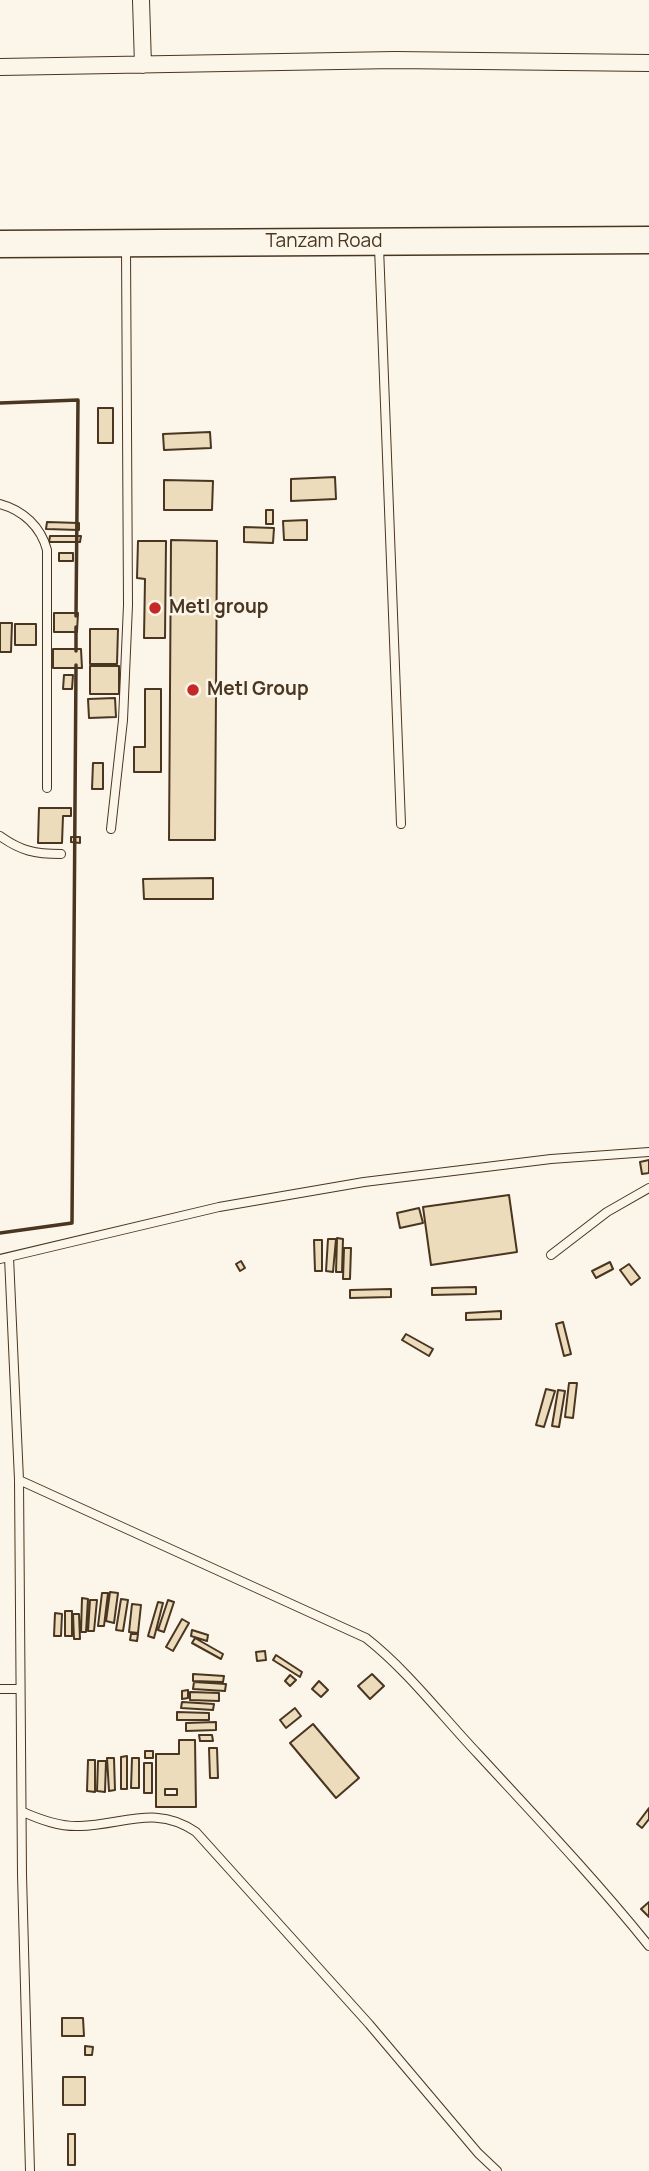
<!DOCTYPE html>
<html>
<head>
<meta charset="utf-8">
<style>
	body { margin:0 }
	canvas { display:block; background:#fbf6e9 }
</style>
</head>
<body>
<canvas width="649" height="2171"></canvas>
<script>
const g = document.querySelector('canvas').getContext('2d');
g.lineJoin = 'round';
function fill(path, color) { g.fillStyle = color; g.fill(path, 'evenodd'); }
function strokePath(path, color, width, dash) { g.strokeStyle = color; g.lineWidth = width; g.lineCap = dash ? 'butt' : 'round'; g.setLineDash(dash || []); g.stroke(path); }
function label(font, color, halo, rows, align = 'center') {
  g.font = font + ' Manrope,sans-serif'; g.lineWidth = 5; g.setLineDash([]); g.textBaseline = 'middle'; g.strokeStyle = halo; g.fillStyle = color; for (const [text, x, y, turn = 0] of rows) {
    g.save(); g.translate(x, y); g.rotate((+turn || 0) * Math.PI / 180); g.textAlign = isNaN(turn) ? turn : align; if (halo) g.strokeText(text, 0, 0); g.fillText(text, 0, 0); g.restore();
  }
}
const building = new Path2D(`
	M 98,408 L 113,408 L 113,443 L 98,443 Z
	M 210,432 L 211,448 L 164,450 L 163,434 Z
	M 335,477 L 336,499 L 291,501 L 291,479 Z
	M 164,480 L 213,481 L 212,510 L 164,510 Z
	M 266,510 L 273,510 L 273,524 L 266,524 Z
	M 307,520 L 307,540 L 284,540 L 283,521 Z
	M 47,522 L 79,523 L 79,530 L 46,529 Z
	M 244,527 L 274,528 L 273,543 L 244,542 Z
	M 50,536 L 81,536 L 80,542 L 49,542 Z
	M 171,540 L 217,541 L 215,840 L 169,840 Z
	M 138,541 L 166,541 L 165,638 L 144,638 L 145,579 L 137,578 Z
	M 59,553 L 73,553 L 73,561 L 59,561 Z
	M 54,613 L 78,613 L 77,632 L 54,632 Z
	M 0,623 L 12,623 L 11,652 L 0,652 Z
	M 15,624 L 36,624 L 36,645 L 15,645 Z
	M 90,629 L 118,629 L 117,664 L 90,664 Z
	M 53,649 L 81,649 L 82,668 L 53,668 Z
	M 90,666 L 119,666 L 119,694 L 90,694 Z
	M 64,675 L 73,675 L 72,689 L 63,689 Z
	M 145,689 L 161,689 L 161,772 L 134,772 L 134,747 L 145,747 Z
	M 115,698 L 116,717 L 89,718 L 88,699 Z
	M 93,763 L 103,763 L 103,789 L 92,789 Z
	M 39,808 L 71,808 L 71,816 L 63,816 L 62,843 L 38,843 Z
	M 71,837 L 80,837 L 80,843 L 71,842 Z
	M 213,878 L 213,899 L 144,899 L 143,879 Z
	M 649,1160 L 649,1173 L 642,1174 L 640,1162 Z
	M 509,1195 L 517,1252 L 431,1265 L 423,1207 Z
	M 419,1208 L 423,1223 L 400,1228 L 397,1213 Z
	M 337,1238 L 343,1239 L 342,1272 L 336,1272 Z
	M 328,1239 L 336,1239 L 333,1272 L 326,1271 Z
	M 314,1240 L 322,1240 L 322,1271 L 315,1271 Z
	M 344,1248 L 351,1248 L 350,1279 L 343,1279 Z
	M 241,1261 L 245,1268 L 240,1271 L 236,1264 Z
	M 610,1262 L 613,1269 L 596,1278 L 592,1271 Z
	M 629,1264 L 640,1278 L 631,1285 L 620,1270 Z
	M 476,1287 L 476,1294 L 432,1295 L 432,1288 Z
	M 391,1289 L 391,1297 L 350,1298 L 350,1290 Z
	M 501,1311 L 501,1319 L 466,1320 L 466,1313 Z
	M 563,1322 L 571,1354 L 564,1356 L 556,1324 Z
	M 406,1334 L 433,1349 L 429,1356 L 402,1340 Z
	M 569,1383 L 577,1383 L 573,1418 L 565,1417 Z
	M 546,1389 L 555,1391 L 544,1427 L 536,1425 Z
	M 558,1390 L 565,1391 L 559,1427 L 552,1426 Z
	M 110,1592 L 118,1593 L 114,1623 L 106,1621 Z
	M 102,1593 L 108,1593 L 104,1626 L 98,1626 Z
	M 82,1598 L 88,1599 L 86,1632 L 81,1632 Z
	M 121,1599 L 128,1600 L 123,1631 L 116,1630 Z
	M 90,1600 L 97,1600 L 94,1631 L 88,1631 Z
	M 168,1600 L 174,1602 L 164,1632 L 158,1630 Z
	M 158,1602 L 163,1603 L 154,1638 L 148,1636 Z
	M 132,1604 L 141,1605 L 138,1633 L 129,1632 Z
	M 65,1611 L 72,1611 L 72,1636 L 65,1636 Z
	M 55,1613 L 62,1614 L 61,1636 L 54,1636 Z
	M 73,1614 L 79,1614 L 80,1639 L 74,1639 Z
	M 182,1619 L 189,1623 L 173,1651 L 166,1647 Z
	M 192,1630 L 208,1635 L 207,1641 L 191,1636 Z
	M 131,1634 L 138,1634 L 137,1641 L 130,1640 Z
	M 195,1638 L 223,1654 L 221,1659 L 192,1643 Z
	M 265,1651 L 266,1660 L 257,1661 L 256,1652 Z
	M 276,1655 L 302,1672 L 300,1677 L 273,1660 Z
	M 193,1674 L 224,1676 L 223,1682 L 193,1681 Z
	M 372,1674 L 384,1686 L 370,1699 L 358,1686 Z
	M 290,1675 L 296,1680 L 290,1686 L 285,1681 Z
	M 319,1681 L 328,1690 L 321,1697 L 312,1689 Z
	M 194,1682 L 226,1684 L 225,1691 L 193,1689 Z
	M 188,1690 L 188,1698 L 182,1699 L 182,1691 Z
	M 190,1692 L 219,1693 L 219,1701 L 190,1700 Z
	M 182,1702 L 214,1704 L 213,1710 L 181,1708 Z
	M 295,1708 L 301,1716 L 286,1728 L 280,1720 Z
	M 177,1712 L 209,1713 L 209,1720 L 177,1720 Z
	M 216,1722 L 216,1730 L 186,1731 L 186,1723 Z
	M 313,1724 L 359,1778 L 336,1798 L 290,1743 Z
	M 199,1735 L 212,1735 L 213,1741 L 200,1741 Z
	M 179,1740 L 195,1740 L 196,1807 L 156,1807 L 156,1754 L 179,1754 ZM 165,1789 L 177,1789 L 177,1795 L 165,1795 Z
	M 209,1748 L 217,1748 L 218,1778 L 210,1778 Z
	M 145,1751 L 153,1751 L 153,1758 L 145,1758 Z
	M 127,1756 L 127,1789 L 121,1789 L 121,1757 Z
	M 107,1758 L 114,1758 L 115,1790 L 109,1791 Z
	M 132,1758 L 139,1758 L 139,1788 L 131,1788 Z
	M 88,1760 L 95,1760 L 95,1792 L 87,1791 Z
	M 98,1761 L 106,1761 L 105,1792 L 97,1791 Z
	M 144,1763 L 152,1763 L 152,1793 L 144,1793 Z
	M 649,1808 L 649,1819 L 642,1828 L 637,1824 Z
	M 649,1902 L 649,1917 L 641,1909 Z
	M 62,2018 L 83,2018 L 84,2036 L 62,2036 Z
	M 85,2046 L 93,2047 L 92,2055 L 85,2055 Z
	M 63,2077 L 85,2077 L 85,2105 L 63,2105 Z
	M 68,2134 L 75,2134 L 75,2165 L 68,2165 Z`);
const service = new Path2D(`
	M 379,247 L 401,824
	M 0,504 C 23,510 41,527 47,550 L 47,788
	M 111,829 L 123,720 L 128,605 L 126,248
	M 0,836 C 21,851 35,854 61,854
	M 551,1255 L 607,1212 L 649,1188
	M 9,1257 L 19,1480 L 22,1875 L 30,2171
	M 0,1259 L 219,1207 L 364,1182 L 551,1159 L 649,1152
	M 19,1480 L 366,1638 C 408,1671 441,1715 478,1754 C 536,1817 595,1879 649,1946
	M 0,1689 L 20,1689
	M 23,1812 C 41,1820 60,1827 80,1826 C 123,1825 156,1804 196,1832 L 369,2024 L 478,2153 L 497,2171`);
const minor = new Path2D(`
	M 141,0 L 143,65
	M 0,67 L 395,60 L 649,63`);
const trunk = new Path2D(`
	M 0,244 L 649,240`);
const wall = new Path2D(`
	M 0,403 L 78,400 L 76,616
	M 76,651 L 76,627
	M 0,1233 L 72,1223 L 76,665`);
const markers = [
	[155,608,7,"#c62828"],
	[193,690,7,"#c62828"]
];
const streetNames = [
	["Tanzam Road",324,242]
];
const poiNames = [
	["Metl group",169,608],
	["Metl Group",207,690]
];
fill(building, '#ecdcbc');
strokePath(building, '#4a3520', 2);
strokePath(service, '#4a3520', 10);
strokePath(minor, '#4a3520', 18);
strokePath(trunk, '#4a3520', 29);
strokePath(service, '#fbf6e9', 8);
strokePath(minor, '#fbf6e9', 16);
strokePath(trunk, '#fbf6e9', 26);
strokePath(wall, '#4a3520', 3.5);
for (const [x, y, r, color] of markers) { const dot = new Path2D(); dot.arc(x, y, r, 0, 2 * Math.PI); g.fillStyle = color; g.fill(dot); strokePath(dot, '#fbf6e9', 2.5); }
label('19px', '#4a3520', '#fbf6e9', streetNames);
label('bold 19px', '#4a3520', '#fbf6e9', poiNames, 'left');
</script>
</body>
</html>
